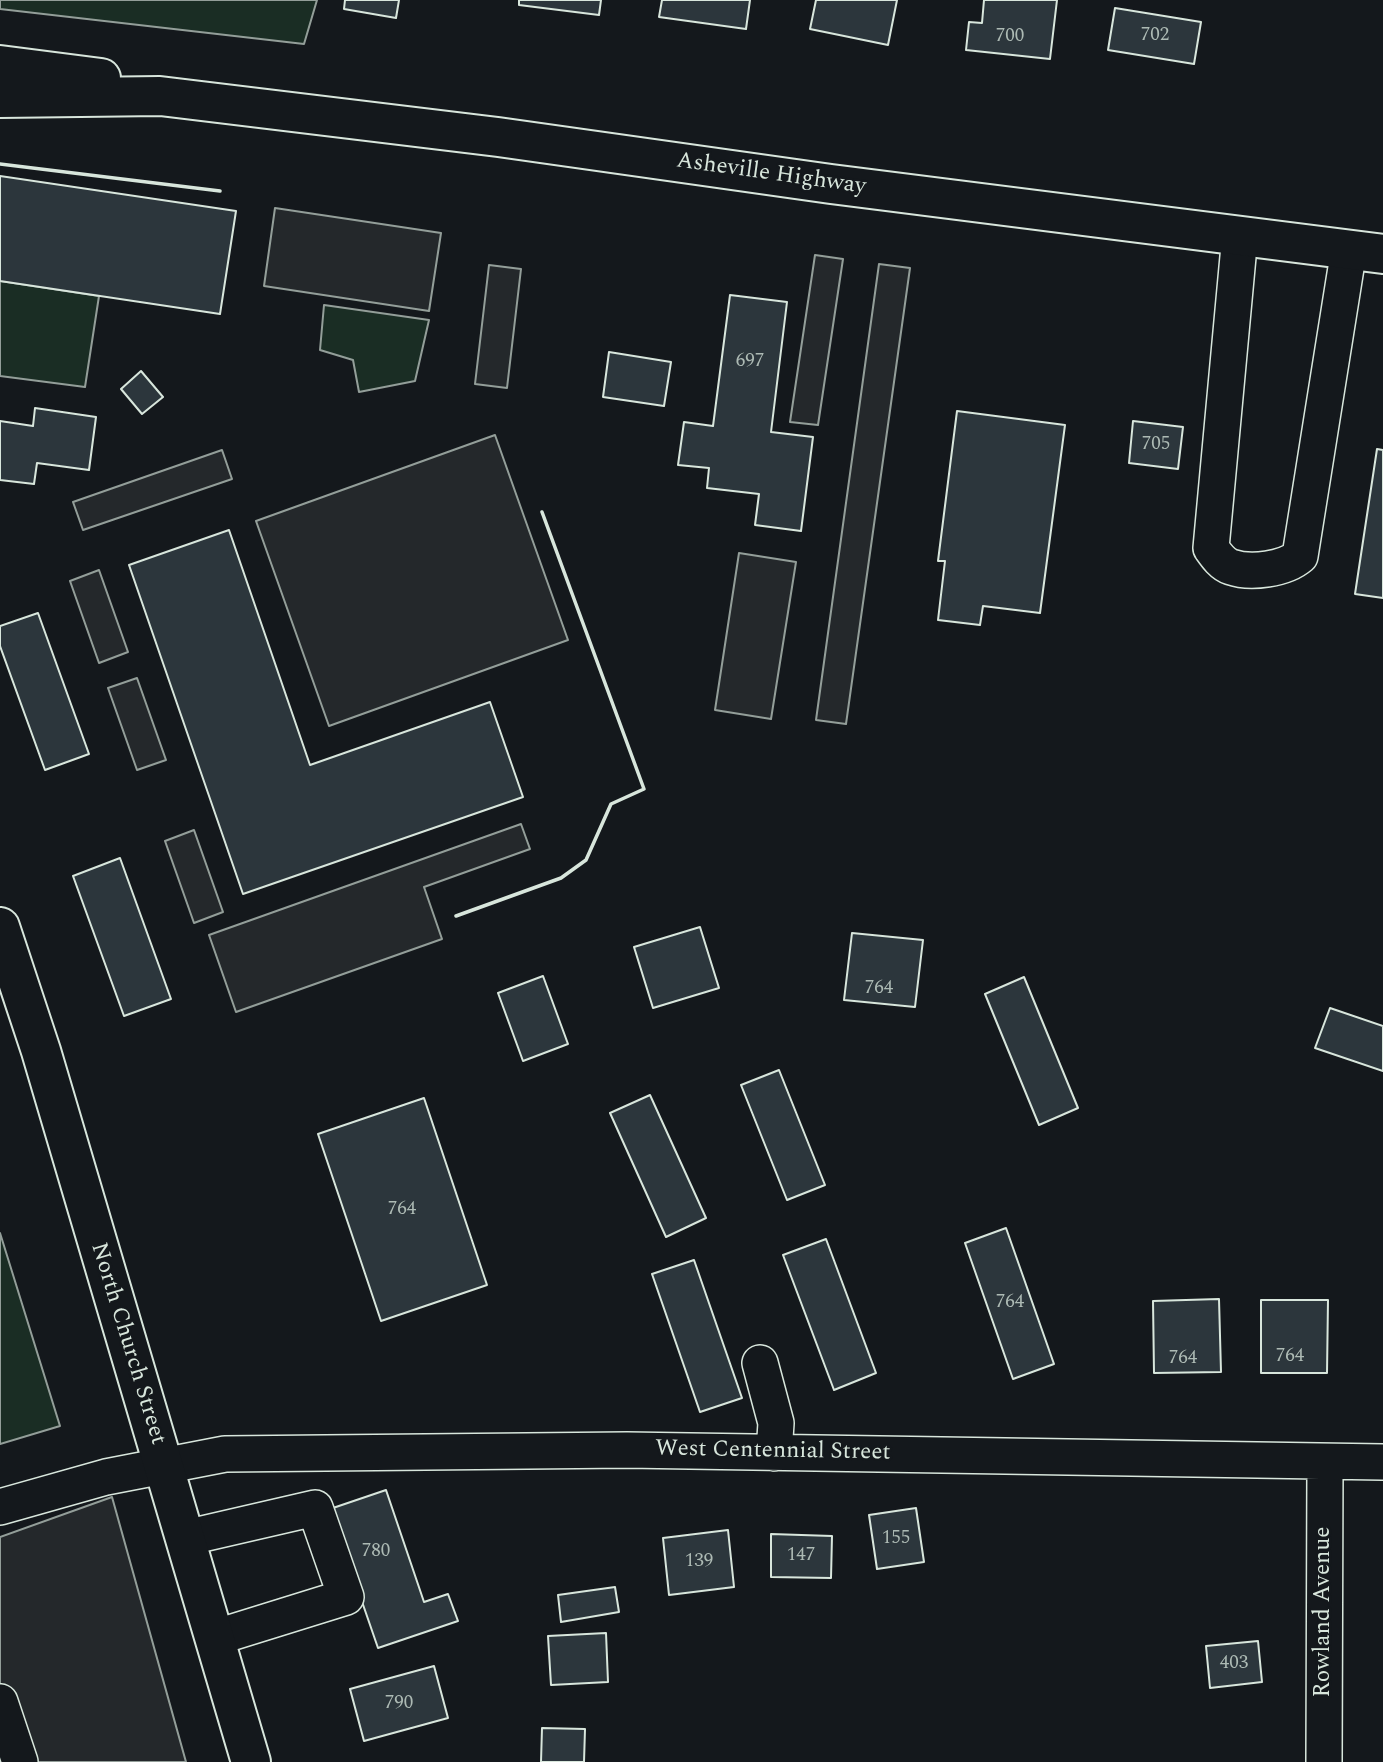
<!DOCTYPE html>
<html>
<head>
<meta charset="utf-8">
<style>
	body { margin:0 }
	canvas { display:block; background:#14181c }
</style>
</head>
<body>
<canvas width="1383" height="1762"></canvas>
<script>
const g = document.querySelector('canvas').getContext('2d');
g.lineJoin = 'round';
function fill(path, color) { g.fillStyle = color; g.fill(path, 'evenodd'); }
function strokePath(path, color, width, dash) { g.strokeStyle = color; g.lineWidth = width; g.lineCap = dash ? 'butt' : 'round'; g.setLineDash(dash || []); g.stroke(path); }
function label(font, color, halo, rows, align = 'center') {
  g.font = font + ' Spectral,serif'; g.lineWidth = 5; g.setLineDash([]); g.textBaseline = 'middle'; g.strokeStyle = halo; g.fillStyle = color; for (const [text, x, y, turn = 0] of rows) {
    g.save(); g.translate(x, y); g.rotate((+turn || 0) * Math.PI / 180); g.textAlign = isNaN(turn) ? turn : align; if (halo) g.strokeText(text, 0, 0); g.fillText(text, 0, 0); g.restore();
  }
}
const green = new Path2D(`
	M 0,0 L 317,0 L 304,44 L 0,9 Z
	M 0,281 L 99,296 L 85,387 L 0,376 Z
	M 324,305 L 429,320 L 415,381 L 359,392 L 353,360 L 320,350 Z
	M 0,1233 L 60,1426 L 0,1444 Z`);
const parking = new Path2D(`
	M 275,208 L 441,233 L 429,311 L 264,286 Z
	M 815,255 L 843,259 L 818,425 L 790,422 Z
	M 879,264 L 910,268 L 846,724 L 816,720 Z
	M 489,265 L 521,269 L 507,388 L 475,384 Z
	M 495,435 L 568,640 L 329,726 L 256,521 Z
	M 222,450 L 232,479 L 83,530 L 73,502 Z
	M 739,553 L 796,562 L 771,719 L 715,710 Z
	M 99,570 L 128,652 L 99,663 L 70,581 Z
	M 137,678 L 166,760 L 137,770 L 108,688 Z
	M 521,824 L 530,849 L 424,887 L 442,939 L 236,1012 L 209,935 Z
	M 194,830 L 223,912 L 194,923 L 165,841 Z
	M 112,1497 L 186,1762 L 0,1762 L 0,1537 Z`);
const building = new Path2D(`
	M 345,0 L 399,0 L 396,18 L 344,9 Z
	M 519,0 L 601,0 L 599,15 L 519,5 Z
	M 662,0 L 750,0 L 746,29 L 659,17 Z
	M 816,0 L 897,0 L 888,45 L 810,29 Z
	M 984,0 L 1057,0 L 1050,59 L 966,50 L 969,22 L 982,23 Z
	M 1115,8 L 1201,22 L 1194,64 L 1108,50 Z
	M 0,176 L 236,211 L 220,314 L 0,281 Z
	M 730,295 L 787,302 L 771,432 L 813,437 L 801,531 L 755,525 L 759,494 L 707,488 L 709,468 L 678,465 L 684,422 L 713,426 Z
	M 609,352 L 671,362 L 664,406 L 603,397 Z
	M 141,371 L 163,397 L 142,414 L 121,389 Z
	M 35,408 L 96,417 L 89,470 L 37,463 L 34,484 L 0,480 L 0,421 L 33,426 Z
	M 957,411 L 1065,425 L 1040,613 L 983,606 L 980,625 L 938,620 L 945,561 L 938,561 Z
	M 1133,421 L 1183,427 L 1178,469 L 1129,463 Z
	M 1377,449 L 1383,450 L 1383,598 L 1355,594 Z
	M 229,530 L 310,765 L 490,702 L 523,797 L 243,894 L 129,565 Z
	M 38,613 L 89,754 L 45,770 L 0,646 L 0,626 Z
	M 120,858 L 171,999 L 124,1016 L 73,876 Z
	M 700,927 L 719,988 L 653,1008 L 634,947 Z
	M 852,933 L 923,940 L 915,1007 L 844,1000 Z
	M 543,976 L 568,1044 L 523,1061 L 498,993 Z
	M 1024,977 L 1078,1108 L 1039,1125 L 985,994 Z
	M 1330,1008 L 1383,1026 L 1383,1071 L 1315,1048 Z
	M 779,1070 L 825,1185 L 787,1200 L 741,1085 Z
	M 650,1095 L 706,1218 L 666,1237 L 610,1113 Z
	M 424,1098 L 487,1285 L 381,1321 L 318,1134 Z
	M 1006,1228 L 1054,1364 L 1013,1379 L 965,1243 Z
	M 826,1239 L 876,1373 L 834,1390 L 783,1255 Z
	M 694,1260 L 742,1398 L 700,1412 L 652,1274 Z
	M 1219,1299 L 1221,1372 L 1154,1373 L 1153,1301 Z
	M 1261,1300 L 1328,1300 L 1327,1373 L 1261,1373 Z
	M 386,1490 L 424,1602 L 448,1594 L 458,1621 L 378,1648 L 330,1509 Z
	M 916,1508 L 924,1562 L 877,1569 L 869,1515 Z
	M 728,1530 L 734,1587 L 669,1595 L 663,1538 Z
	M 771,1534 L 832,1536 L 831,1578 L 771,1577 Z
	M 615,1587 L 619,1612 L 561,1622 L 558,1595 Z
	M 606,1633 L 608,1682 L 551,1685 L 548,1636 Z
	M 1258,1641 L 1262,1682 L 1210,1688 L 1206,1646 Z
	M 434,1666 L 448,1718 L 364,1741 L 350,1689 Z
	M 542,1728 L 585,1729 L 584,1762 L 541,1762 Z`);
const minor = new Path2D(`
	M 1240,235 L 1211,548 C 1216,555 1222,564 1231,567 C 1251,574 1285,569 1300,556 L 1349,249
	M 760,1363 L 776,1423 L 774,1453
	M 0,1507 L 106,1477 L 225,1454 L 627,1450 L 1383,1462
	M 185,1538 L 315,1508 L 346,1597 L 214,1638
	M 0,1702 L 20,1762
	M 1324,1762 L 1325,1463`);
const major = new Path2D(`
	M 0,65 L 101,78
	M 0,98 L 160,96 L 498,137 L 831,184 L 1383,254
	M 0,927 L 41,1051 L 251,1762`);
const wall = new Path2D(`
	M 0,164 L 220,191
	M 456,916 L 561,878 L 586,860 L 611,804 L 644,789 L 542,512`);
const numberNames = [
	["702",1155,36],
	["700",1010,37],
	["697",750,362],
	["705",1156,445],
	["764",879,989],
	["764",402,1210],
	["764",1010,1303],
	["764",1290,1357],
	["764",1183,1359],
	["155",896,1539],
	["780",376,1552],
	["147",801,1556],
	["139",699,1562],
	["403",1234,1664],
	["790",399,1704]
];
const streetNames = [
	["Asheville Highway",771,175,8],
	["North Church Street",127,1344,73],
	["West Centennial Street",773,1452,1],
	["Rowland Avenue",1324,1612,-90]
];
fill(green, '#1a2d24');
strokePath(green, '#939e99', 2);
fill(parking, '#24282b');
strokePath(parking, '#939e99', 2);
fill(building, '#2c363c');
strokePath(building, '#d8e6dc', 2);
strokePath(minor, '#d8e6dc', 38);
strokePath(major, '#d8e6dc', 42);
strokePath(minor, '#14181c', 35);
strokePath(major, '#14181c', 38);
strokePath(wall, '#d8e6dc', 3.5);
label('19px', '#adbab4', null, numberNames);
label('23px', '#d8e6dc', '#14181c', streetNames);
</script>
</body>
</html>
